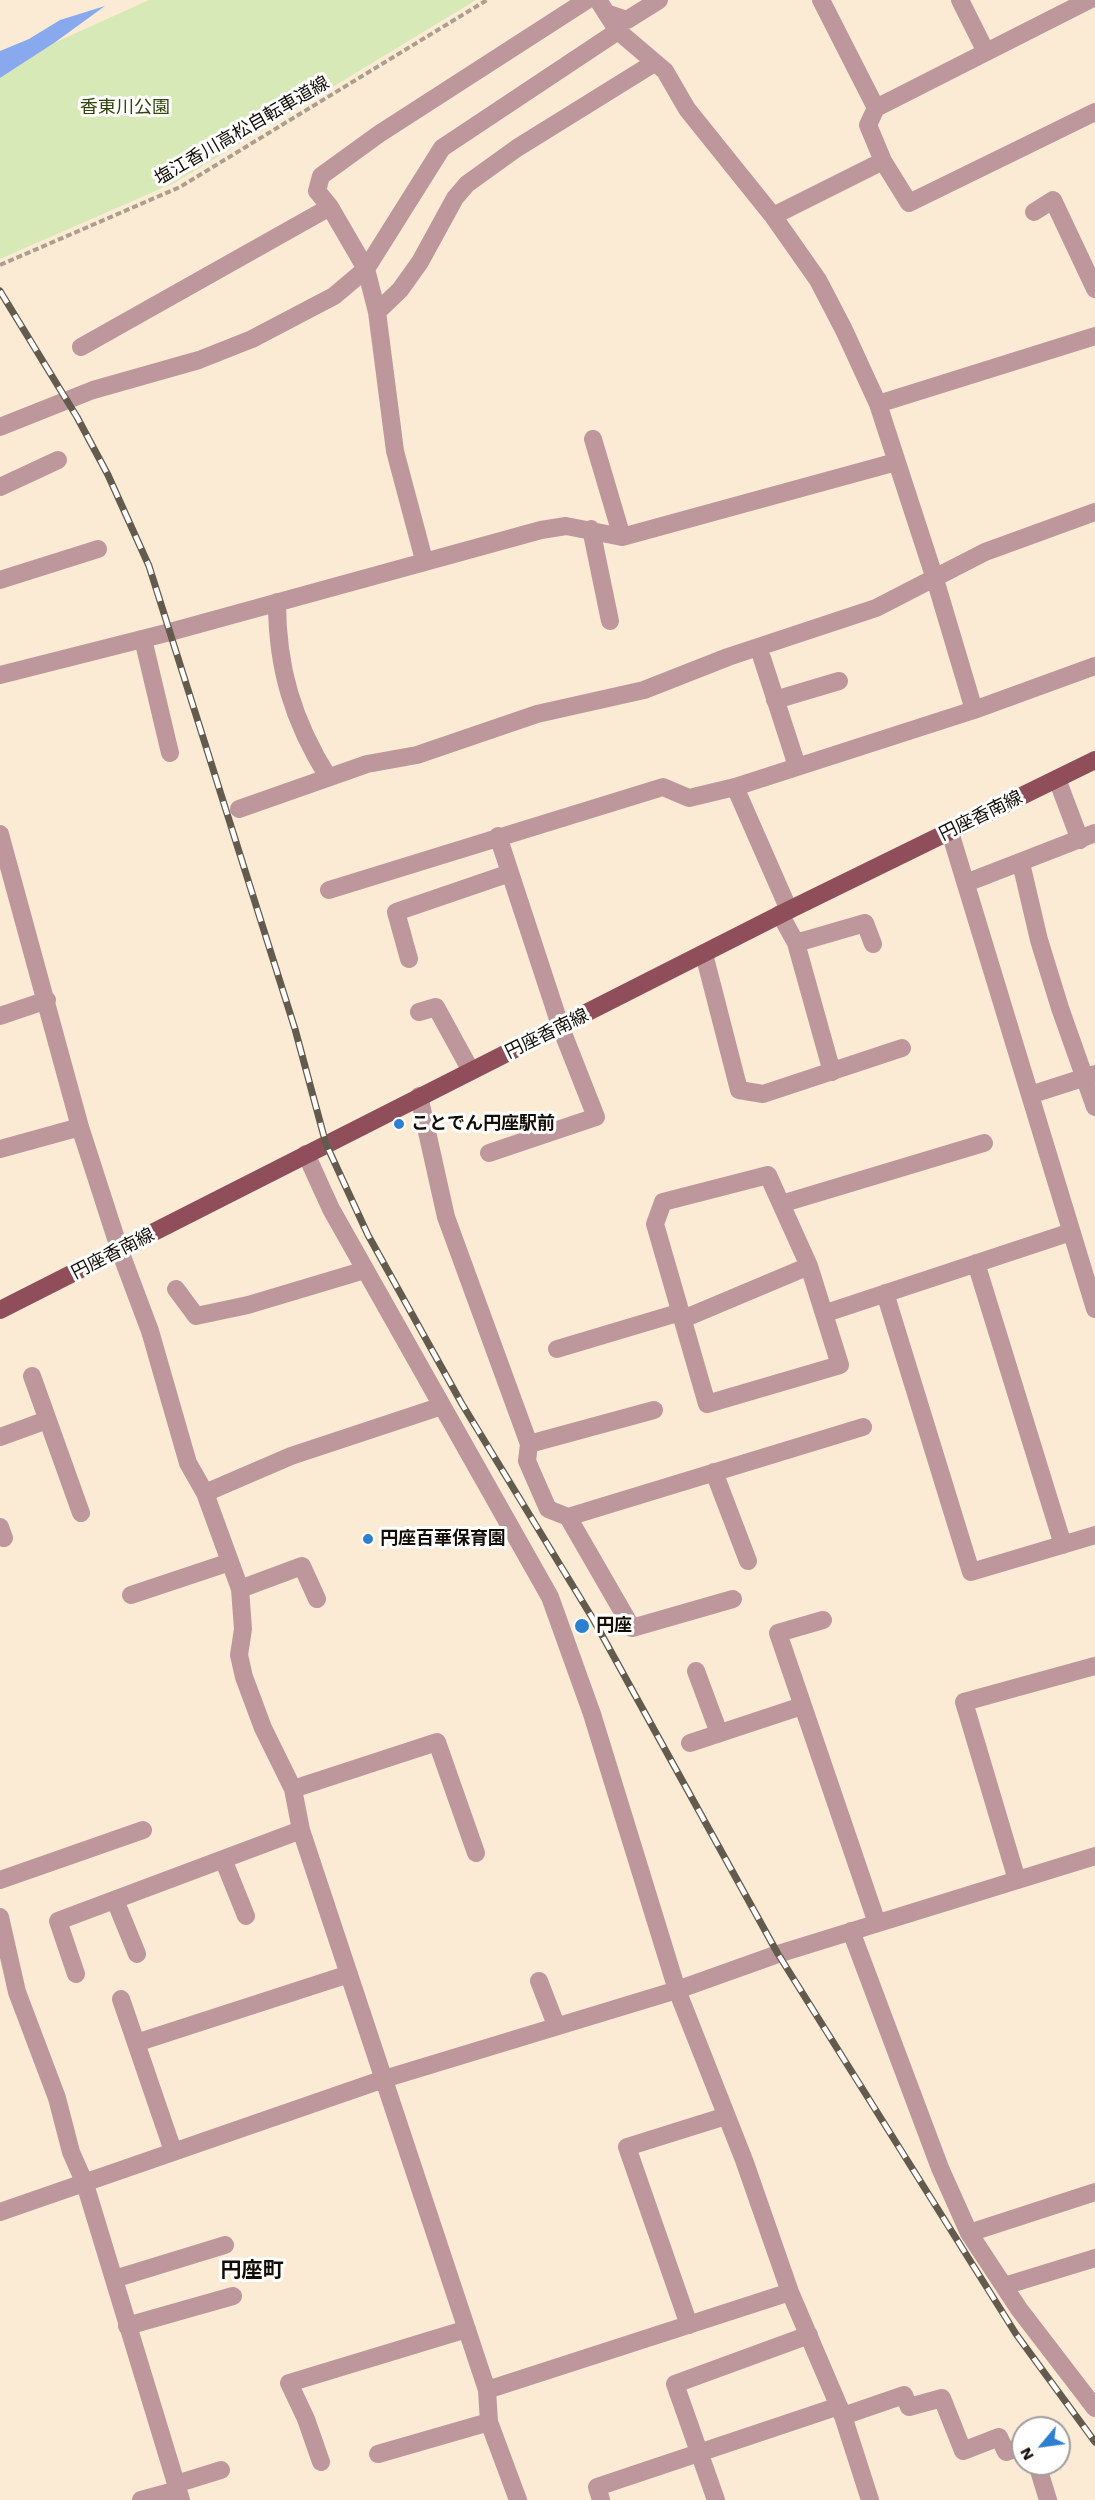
<!DOCTYPE html>
<html>
<head>
<meta charset="utf-8">
<style>
	body { margin:0 }
	#map { position:relative; width:1095px; height:2500px; overflow:hidden; background:#fbebd5; font-family:"Work Sans",sans-serif }
	canvas { display:block }
	.north { position:absolute; left:1011px; top:2416px; width:60px; height:60px; box-sizing:border-box; background:#fff; border:2px solid #a09e9b; border-radius:50%; rotate:241deg; font-size:16px; font-weight:700; line-height:24px; text-align:center; color:#120d06 }
	.north::after { content:''; display:block; margin:auto; width:21px; height:27px; background:#2d80cf; clip-path:polygon(50% 0,100% 100%,50% 72%,0 100%) }
</style>
</head>
<body>
<div id="map">
<canvas width="1095" height="2500"></canvas>
<div class="north">N</div>
</div>
<script>
const g = document.querySelector('canvas').getContext('2d');
g.lineJoin = 'round';
function fill(path, color) { g.fillStyle = color; g.fill(path, 'evenodd'); }
function strokePath(path, color, width, dash) { g.strokeStyle = color; g.lineWidth = width; g.lineCap = dash ? 'butt' : 'round'; g.setLineDash(dash || []); g.stroke(path); }
function label(font, color, halo, rows, align = 'center') {
  g.font = font + ' "Work Sans","Noto Sans JP",sans-serif'; g.lineWidth = 6; g.setLineDash([]); g.textBaseline = 'middle'; g.strokeStyle = halo; g.fillStyle = color; for (const [text, x, y, turn = 0] of rows) {
    g.save(); g.translate(x, y); g.rotate((+turn || 0) * Math.PI / 180); g.textAlign = isNaN(turn) ? turn : align; if (halo) g.strokeText(text, 0, 0); g.fillText(text, 0, 0); g.restore();
  }
}
const green = new Path2D(`
	M 149,0 L 476,0 L 176,182 L 0,259 L 0,78 L 54,43 Z`);
const water = new Path2D(`
	M 105,6 L 54,43 L 0,78 L 0,51 L 29,39 L 60,20 Z`);
const path = new Path2D(`
	M 0,265 L 180,187 L 487,0`);
const minor = new Path2D(`
	M 598,0 L 618,31 L 665,71 L 687,109 L 773,216 L 818,280 L 844,330 L 878,404 L 935,579 L 974,710
	M 821,0 L 876,108
	M 960,0 L 986,52
	M 1089,0 L 876,108 L 868,125 L 883,161 L 909,203 L 1095,112
	M 606,13 L 627,20 L 659,0
	M 330,207 L 317,191 L 321,176 L 379,134 L 587,0
	M 1034,212 L 1053,200 L 1095,289
	M 773,216 L 883,161
	M 377,312 L 400,290 L 420,262 L 455,198 L 467,184 L 517,148 L 654,63
	M 81,347 L 330,207 L 366,269 L 377,312 L 395,451 L 424,560
	M 878,404 L 1095,336
	M 0,427 L 93,390 L 199,360 L 252,339 L 334,296 L 366,269 L 442,148 L 618,31
	M 593,439 L 622,537
	M 0,487 L 58,460
	M 591,529 L 610,621
	M 0,580 L 98,549
	M 277,602 C 277,668 293,721 328,777
	M 143,639 L 170,753
	M 762,658 L 797,766
	M 0,675 L 170,632 L 541,530 L 566,526 L 622,537 L 896,462
	M 775,700 L 839,681
	M 1057,779 L 1080,840
	M 735,787 L 789,910
	M 239,809 L 367,764 L 417,755 L 537,714 L 644,690 L 728,657 L 876,608 L 985,552 L 1095,512
	M 950,832 L 1095,1309
	M 0,834 L 80,1127 L 120,1251 L 150,1331 L 188,1463 L 205,1493 L 240,1589 L 243,1629 L 239,1655 L 244,1677 L 263,1728 L 293,1789 L 301,1830 L 487,2390 L 489,2422 L 518,2500
	M 1021,863 L 1039,940 L 1060,1008 L 1095,1107
	M 966,883 L 1095,833
	M 329,890 L 663,787 L 689,798 L 735,787 L 974,710 L 1095,666
	M 780,914 L 796,943 L 832,1072
	M 796,943 L 865,923 L 873,944
	M 704,954 L 739,1090 L 763,1094 L 902,1048
	M 409,959 L 396,912 L 510,873
	M 419,1012 L 436,1007 L 471,1071
	M 0,1016 L 47,1000
	M 1030,1095 L 1095,1074
	M 419,1096 L 446,1217 L 529,1444 L 527,1461 L 548,1509 L 568,1517 L 632,1628 L 733,1599
	M 0,1149 L 80,1127
	M 489,1153 L 596,1117 L 561,1028 L 498,836
	M 306,1154 L 331,1209 L 550,1597 L 592,1714 L 677,1990 L 744,2160 L 790,2292 L 843,2416 L 870,2500
	M 768,1175 L 809,1266 L 840,1365 L 707,1404 L 655,1224 L 663,1202 Z
	M 781,1204 L 984,1143
	M 976,1263 L 1063,1545
	M 176,1289 L 196,1316 L 248,1305 L 365,1270
	M 885,1293 L 971,1572 L 1095,1535
	M 826,1313 L 1071,1232
	M 683,1319 L 809,1266
	M 557,1349 L 681,1312
	M 32,1376 L 81,1513
	M 0,1437 L 47,1420
	M 529,1444 L 654,1410
	M 714,1472 L 748,1561
	M 205,1493 L 291,1456 L 442,1406
	M 568,1517 L 863,1427
	M 0,1527 L 4,1538
	M 240,1589 L 302,1566 L 317,1599
	M 131,1595 L 230,1562
	M 823,1620 L 778,1633 L 877,1923
	M 696,1671 L 719,1733
	M 690,1743 L 802,1706
	M 293,1789 L 437,1742 L 476,1853
	M 223,1859 L 246,1916
	M 0,1880 L 143,1830
	M 1017,1880 L 964,1702 L 1095,1666
	M 115,1900 L 137,1954
	M 0,1917 L 17,1992 L 57,2098 L 71,2152 L 85,2184 L 181,2500
	M 851,1931 L 940,2168 L 969,2233 L 1019,2309 L 1095,2408
	M 76,1974 L 58,1921 L 301,1830
	M 539,1981 L 556,2025
	M 121,1999 L 173,2151
	M 136,2043 L 349,1974
	M 0,2212 L 384,2079 L 677,1990 L 778,1954 L 1095,1856
	M 969,2233 L 1095,2192
	M 114,2279 L 225,2245
	M 1004,2286 L 1095,2258
	M 689,2325 L 627,2147 L 726,2116
	M 127,2326 L 233,2296
	M 487,2390 L 790,2292
	M 843,2416 L 904,2395 L 909,2407 L 942,2398 L 963,2451 L 999,2437 L 1006,2452 L 1023,2446
	M 378,2454 L 489,2422
	M 321,2462 L 306,2419 L 289,2383 L 467,2329
	M 1037,2464 L 1048,2500
	M 176,2484 L 221,2470
	M 141,2500 L 178,2490
	M 601,2500 L 597,2487 L 839,2406
	M 716,2500 L 675,2384 L 809,2335`);
const major = new Path2D(`
	M 0,1310 L 789,910 L 1095,760`);
const rail = new Path2D(`
	M 0,291 L 77,417 L 108,475 L 149,566 L 295,1029 L 326,1144 L 368,1235 L 462,1404 L 593,1619 L 778,1954 L 1016,2334 L 1095,2442`);
const markers = [
	[399,1124,6,"#2d80cf"],
	[368,1539,6,"#2d80cf"],
	[582,1626,8,"#2d80cf"]
];
const parkNames = [
	["香東川公園",125,108]
];
const streetNames = [
	["塩江香川高松自転車道線",242,131,-30],
	["円座香南線",981,816,-26],
	["円座香南線",547,1034,-26],
	["円座香南線",113,1254,-27]
];
const poiNames = [
	["ことでん円座駅前",411,1124],
	["円座百華保育園",380,1539],
	["円座",596,1626]
];
const quarterNames = [
	["円座町",252,2271]
];
fill(green, '#d6e9b7');
fill(water, '#88a9ed');
strokePath(path, '#ac9f8e', 4, [6, 3]);
strokePath(minor, '#be979c', 18);
strokePath(major, '#904e5a', 18);
strokePath(rail, '#645b4f', 7);
strokePath(rail, '#fff', 4.5, [14]);
for (const [x, y, r, color] of markers) { const dot = new Path2D(); dot.arc(x, y, r, 0, 2 * Math.PI); g.fillStyle = color; g.fill(dot); strokePath(dot, '#fff', 2); }
label('18px', '#324309', '#fff', parkNames);
label('18px', '#120d06', '#fff', streetNames);
label('bold 18px', '#120d06', '#fff', poiNames, 'left');
label('bold 21px', '#120d06', '#fff', quarterNames);
</script>
</body>
</html>
